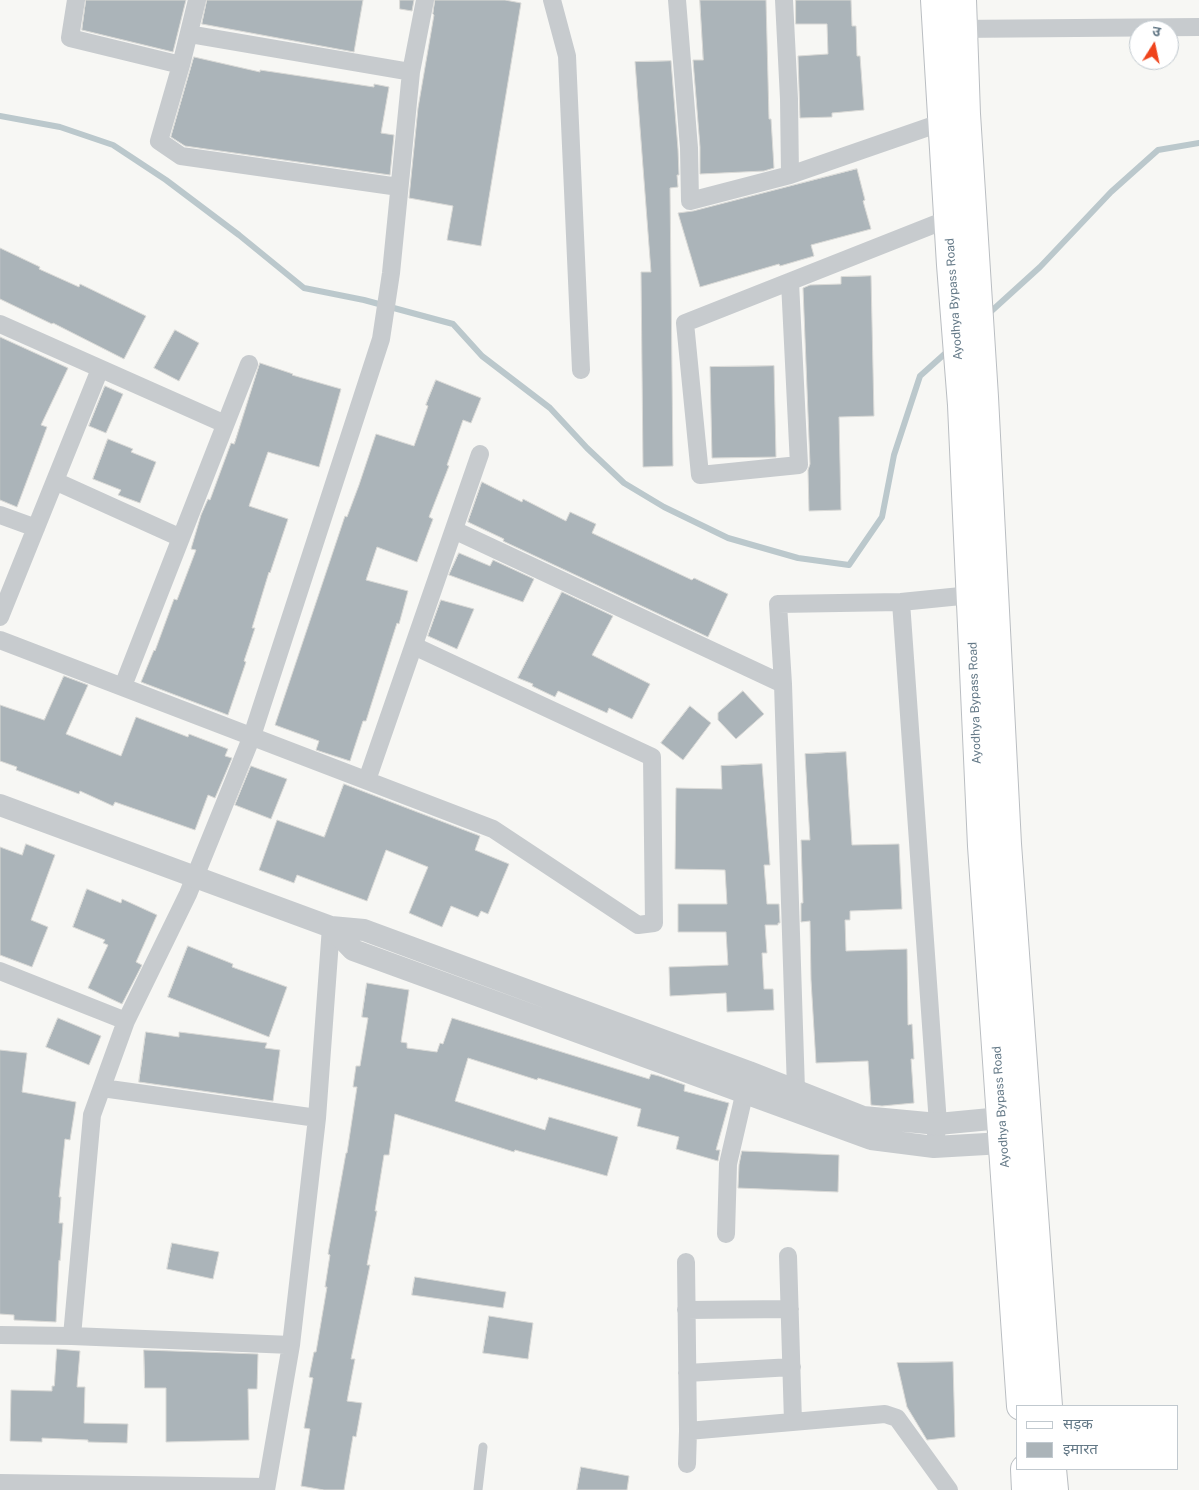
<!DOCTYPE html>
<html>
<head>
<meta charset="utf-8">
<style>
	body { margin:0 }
	#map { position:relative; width:1199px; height:1490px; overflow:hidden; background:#f7f7f4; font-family:"Public Sans","Noto Sans Devanagari",sans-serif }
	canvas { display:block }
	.legend { position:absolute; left:1016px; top:1405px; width:162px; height:65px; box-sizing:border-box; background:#fff; border:1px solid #c1c9cf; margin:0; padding:6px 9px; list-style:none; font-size:15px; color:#647987 }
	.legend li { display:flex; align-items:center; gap:10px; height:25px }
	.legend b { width:25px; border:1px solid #c1c9cf }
	.north { position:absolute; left:1129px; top:20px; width:50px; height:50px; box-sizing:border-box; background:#fff; border:1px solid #c1c9cf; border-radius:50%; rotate:10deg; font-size:14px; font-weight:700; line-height:20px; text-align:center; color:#647987 }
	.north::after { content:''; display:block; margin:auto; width:18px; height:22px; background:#ef441c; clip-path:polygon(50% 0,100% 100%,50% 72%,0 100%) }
</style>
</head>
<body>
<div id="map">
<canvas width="1199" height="1490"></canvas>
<ul class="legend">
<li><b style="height:6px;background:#fff"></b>सड़क</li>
<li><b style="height:14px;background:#abb4b9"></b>इमारत</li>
</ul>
<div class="north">उ</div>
</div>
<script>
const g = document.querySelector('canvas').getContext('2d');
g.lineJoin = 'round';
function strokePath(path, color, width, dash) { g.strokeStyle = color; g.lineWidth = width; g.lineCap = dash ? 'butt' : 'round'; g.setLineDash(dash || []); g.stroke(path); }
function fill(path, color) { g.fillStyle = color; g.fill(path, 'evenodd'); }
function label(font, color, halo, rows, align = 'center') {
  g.font = font + ' "Public Sans",sans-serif'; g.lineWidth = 5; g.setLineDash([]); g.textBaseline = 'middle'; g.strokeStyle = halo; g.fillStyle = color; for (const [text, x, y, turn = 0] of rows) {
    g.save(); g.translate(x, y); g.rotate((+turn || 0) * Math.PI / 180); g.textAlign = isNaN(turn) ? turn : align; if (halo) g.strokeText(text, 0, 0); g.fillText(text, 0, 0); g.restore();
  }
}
const stream = new Path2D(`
	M 0,116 L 60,127 L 113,145 L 166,180 L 239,235 L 304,288 L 364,300 L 453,324 L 482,356 L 550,408 L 587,448 L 624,483 L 664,507 L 728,538 L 798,558 L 849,565 L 882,517 L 894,455 L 920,376 L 949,350
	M 986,316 L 1040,267 L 1111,192 L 1158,150 L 1199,143`);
const building = new Path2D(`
	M 86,0 L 186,0 L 173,52 L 82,30 Z
	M 207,0 L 363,0 L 354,52 L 202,24 Z
	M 400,0 L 414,0 L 412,11 L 400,9 Z
	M 435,0 L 505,0 L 521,3 L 481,246 L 447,240 L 453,206 L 409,198 L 418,108 L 434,15 L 433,14 Z
	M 700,0 L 766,0 L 769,119 L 771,119 L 774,168 L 764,171 L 700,174 L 700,147 L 693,60 L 703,60 Z
	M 796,0 L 851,0 L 852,26 L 856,26 L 857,56 L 860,56 L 864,110 L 832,113 L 832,117 L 800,118 L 798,56 L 828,54 L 827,24 L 796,24 Z
	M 194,57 L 260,72 L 260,70 L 374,87 L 374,84 L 389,87 L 381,133 L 394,135 L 390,175 L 185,146 L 171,137 Z
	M 671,61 L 678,149 L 679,175 L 677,175 L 678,187 L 670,188 L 673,466 L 643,467 L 641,272 L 651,272 L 635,62 Z
	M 857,169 L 865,200 L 863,201 L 871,229 L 811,245 L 814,256 L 780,266 L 779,264 L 700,287 L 678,213 L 693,211 Z
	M 0,248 L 40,267 L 39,269 L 79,287 L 80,284 L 146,316 L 124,359 L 53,323 L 52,324 L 0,299 Z
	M 871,276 L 874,416 L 839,417 L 841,510 L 809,511 L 808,470 L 810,464 L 803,288 L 810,285 L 841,284 L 841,277 Z
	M 175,330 L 199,343 L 179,381 L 154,368 Z
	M 0,337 L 68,368 L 41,425 L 47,427 L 17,507 L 0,500 Z
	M 260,363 L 293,374 L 292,375 L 341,389 L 319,467 L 268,452 L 249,506 L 288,519 L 270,573 L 269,572 L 252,628 L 255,628 L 244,661 L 246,662 L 228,715 L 141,682 L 154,650 L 155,651 L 174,599 L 177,600 L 196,550 L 191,549 L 201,515 L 208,499 L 210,500 L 231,443 L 234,444 Z
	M 774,366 L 776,457 L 712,458 L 710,367 Z
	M 436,380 L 481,398 L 471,423 L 463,420 L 447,465 L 449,466 L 429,517 L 433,519 L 417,562 L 377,547 L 366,580 L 408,591 L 399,624 L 397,623 L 366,721 L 363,721 L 350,761 L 316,750 L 319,741 L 275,725 L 345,516 L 347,517 L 359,485 L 376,434 L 414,446 L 428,406 L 426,405 Z
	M 105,386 L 123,394 L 106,433 L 89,426 Z
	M 108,439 L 133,449 L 131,452 L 156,462 L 140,503 L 118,495 L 121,490 L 93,479 Z
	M 482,482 L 522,502 L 523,499 L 566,521 L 570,512 L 596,524 L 592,533 L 692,580 L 694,578 L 728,594 L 708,637 L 503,541 L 504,539 L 468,522 Z
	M 459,553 L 490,566 L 493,560 L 534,579 L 523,602 L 449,575 Z
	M 562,592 L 613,616 L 592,655 L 650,684 L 632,719 L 609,708 L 607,713 L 558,691 L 555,697 L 532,686 L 533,684 L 518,678 Z
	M 441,600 L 474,609 L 457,649 L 428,636 Z
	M 64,676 L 88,685 L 66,734 L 121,756 L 136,717 L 188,737 L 189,734 L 228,749 L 225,756 L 232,758 L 215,798 L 208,795 L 195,830 L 115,802 L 113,806 L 80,791 L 79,794 L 16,770 L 17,767 L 0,761 L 0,705 L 44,720 Z
	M 743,691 L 764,714 L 736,739 L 718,720 L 718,713 Z
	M 690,706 L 711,723 L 683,760 L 661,743 Z
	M 846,752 L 852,845 L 899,844 L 902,909 L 850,911 L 850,920 L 845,920 L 846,951 L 907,949 L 908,1025 L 912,1024 L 914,1059 L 911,1059 L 914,1103 L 882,1106 L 871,1105 L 868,1061 L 816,1063 L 811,980 L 810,921 L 801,922 L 801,903 L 803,903 L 801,840 L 810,840 L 805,754 Z
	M 762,764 L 770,865 L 764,865 L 767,904 L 779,904 L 780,923 L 778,923 L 778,925 L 765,925 L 767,953 L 762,953 L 764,989 L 773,989 L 774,1010 L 727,1012 L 726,993 L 670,996 L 669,967 L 728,965 L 726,932 L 678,932 L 678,904 L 727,904 L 725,870 L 675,869 L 676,788 L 722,789 L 721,766 Z
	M 251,766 L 287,779 L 271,819 L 235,805 Z
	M 344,784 L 480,836 L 475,850 L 509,864 L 488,914 L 481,911 L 478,917 L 451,906 L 442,927 L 409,913 L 428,867 L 386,850 L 367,901 L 297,875 L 294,883 L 259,870 L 277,820 L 324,837 Z
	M 26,844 L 55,855 L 31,920 L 48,927 L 32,967 L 0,955 L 0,847 L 22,855 Z
	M 87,889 L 121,903 L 122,899 L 157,915 L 136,962 L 142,965 L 122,1004 L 88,988 L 108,945 L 103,943 L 105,940 L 73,927 Z
	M 188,946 L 233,964 L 232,967 L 287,987 L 269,1037 L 168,997 Z
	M 367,983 L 409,990 L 401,1042 L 407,1043 L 407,1048 L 437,1052 L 440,1043 L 443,1044 L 452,1018 L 649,1079 L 651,1074 L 659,1076 L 685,1085 L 684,1091 L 729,1103 L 716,1150 L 720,1150 L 718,1161 L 676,1149 L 679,1137 L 637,1126 L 641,1109 L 538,1078 L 537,1080 L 468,1058 L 455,1101 L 545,1130 L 549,1117 L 618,1137 L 607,1176 L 515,1150 L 514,1152 L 395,1114 L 389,1155 L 384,1155 L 375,1211 L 377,1211 L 367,1265 L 370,1265 L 351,1359 L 355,1359 L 347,1401 L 362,1403 L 356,1437 L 353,1436 L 344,1490 L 324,1490 L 301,1486 L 310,1429 L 304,1428 L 313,1378 L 309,1377 L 314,1352 L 316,1352 L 327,1287 L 325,1287 L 330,1255 L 328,1254 L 346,1153 L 347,1153 L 357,1087 L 353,1087 L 356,1066 L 360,1066 L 368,1018 L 362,1017 Z
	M 58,1018 L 101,1036 L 89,1065 L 46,1047 Z
	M 146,1032 L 179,1037 L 179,1032 L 267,1043 L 265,1048 L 280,1050 L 273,1101 L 139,1082 Z
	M 0,1050 L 27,1053 L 22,1092 L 76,1102 L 70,1140 L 65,1139 L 59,1197 L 61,1197 L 59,1223 L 63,1223 L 60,1261 L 59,1260 L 56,1322 L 14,1320 L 14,1315 L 0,1314 Z
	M 742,1151 L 839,1155 L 838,1192 L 738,1188 L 739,1165 Z
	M 172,1243 L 219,1252 L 213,1279 L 167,1269 Z
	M 415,1277 L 506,1292 L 503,1308 L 412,1295 Z
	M 489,1316 L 533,1323 L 528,1359 L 483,1353 Z
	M 57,1349 L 80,1351 L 77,1387 L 85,1387 L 84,1423 L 128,1424 L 127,1443 L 88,1442 L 88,1440 L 42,1438 L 42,1442 L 10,1441 L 11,1390 L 52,1391 L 52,1386 L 54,1386 Z
	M 144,1350 L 258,1354 L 257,1389 L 248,1389 L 249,1440 L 166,1442 L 166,1388 L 145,1388 Z
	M 953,1362 L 955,1437 L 927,1440 L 907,1407 L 897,1363 Z
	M 581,1467 L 629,1476 L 627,1490 L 577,1490 Z`);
const service = new Path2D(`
	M 478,1490 L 483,1447`);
const minor = new Path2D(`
	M 76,0 L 70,38 L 181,65
	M 197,0 L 181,65 L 159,141 L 181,156 L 399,187
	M 552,0 L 567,56 L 581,370
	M 677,0 L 689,148 L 690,201 L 790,175 L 943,122
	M 784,0 L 789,99 L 790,175
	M 953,29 L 1199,27
	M 189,34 L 411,72
	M 790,282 L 799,465 L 700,475 L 685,323 L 948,219
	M 0,324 L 225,424
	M 55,481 L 181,538
	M 0,515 L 36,528
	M 454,530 L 783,684
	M 901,602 L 938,1124 L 934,1147
	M 0,617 L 100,369
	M 0,640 L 493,829 L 638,925 L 654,923 L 652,757 L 414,646
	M 123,686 L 249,364
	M 367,780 L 480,454
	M 0,971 L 126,1021
	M 102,1088 L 317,1118
	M 794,1102 L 796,1090 L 783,684 L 778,604 L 901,602 L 971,595
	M 726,1234 L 728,1164 L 747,1082
	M 788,1256 L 793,1422
	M 686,1262 L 688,1431 L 687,1464
	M 686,1310 L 790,1309
	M 0,1335 L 72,1336 L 291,1345
	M 72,1336 L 92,1115 L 126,1021 L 188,894 L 252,736 L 381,339 L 391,273 L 411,72 L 425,0
	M 687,1373 L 792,1367
	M 688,1431 L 885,1414 L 897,1418 L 949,1490
	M 0,1483 L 266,1487
	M 266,1490 L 291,1345 L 317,1118 L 331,927`);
const tertiary = new Path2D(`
	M 0,805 L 331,927 L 364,930 L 749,1072 L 863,1117 L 938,1124 L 1001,1118 L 1018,1114
	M 331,927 L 353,950 L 871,1139 L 934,1147 L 1003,1143 L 1019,1140`);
const primary = new Path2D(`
	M 935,0 L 951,265 L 962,405 L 982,846 L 1021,1406
	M 962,0 L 966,114 L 984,397 L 1007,844 L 1048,1406
	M 1025,1469 L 1026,1490
	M 1052,1469 L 1054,1490`);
const streetNames = [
	["Ayodhya Bypass Road",954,299,-94],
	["Ayodhya Bypass Road",975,703,-92],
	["Ayodhya Bypass Road",1001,1107,-94]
];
strokePath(stream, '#bbc8cc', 6);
fill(building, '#abb4b9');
strokePath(building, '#d9d9d6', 1);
strokePath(primary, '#babec2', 30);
strokePath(service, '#c7cbce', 9);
strokePath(minor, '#c7cbce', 18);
strokePath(tertiary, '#c7cbce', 22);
strokePath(primary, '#fff', 28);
label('12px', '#647987', '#fff', streetNames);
</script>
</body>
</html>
